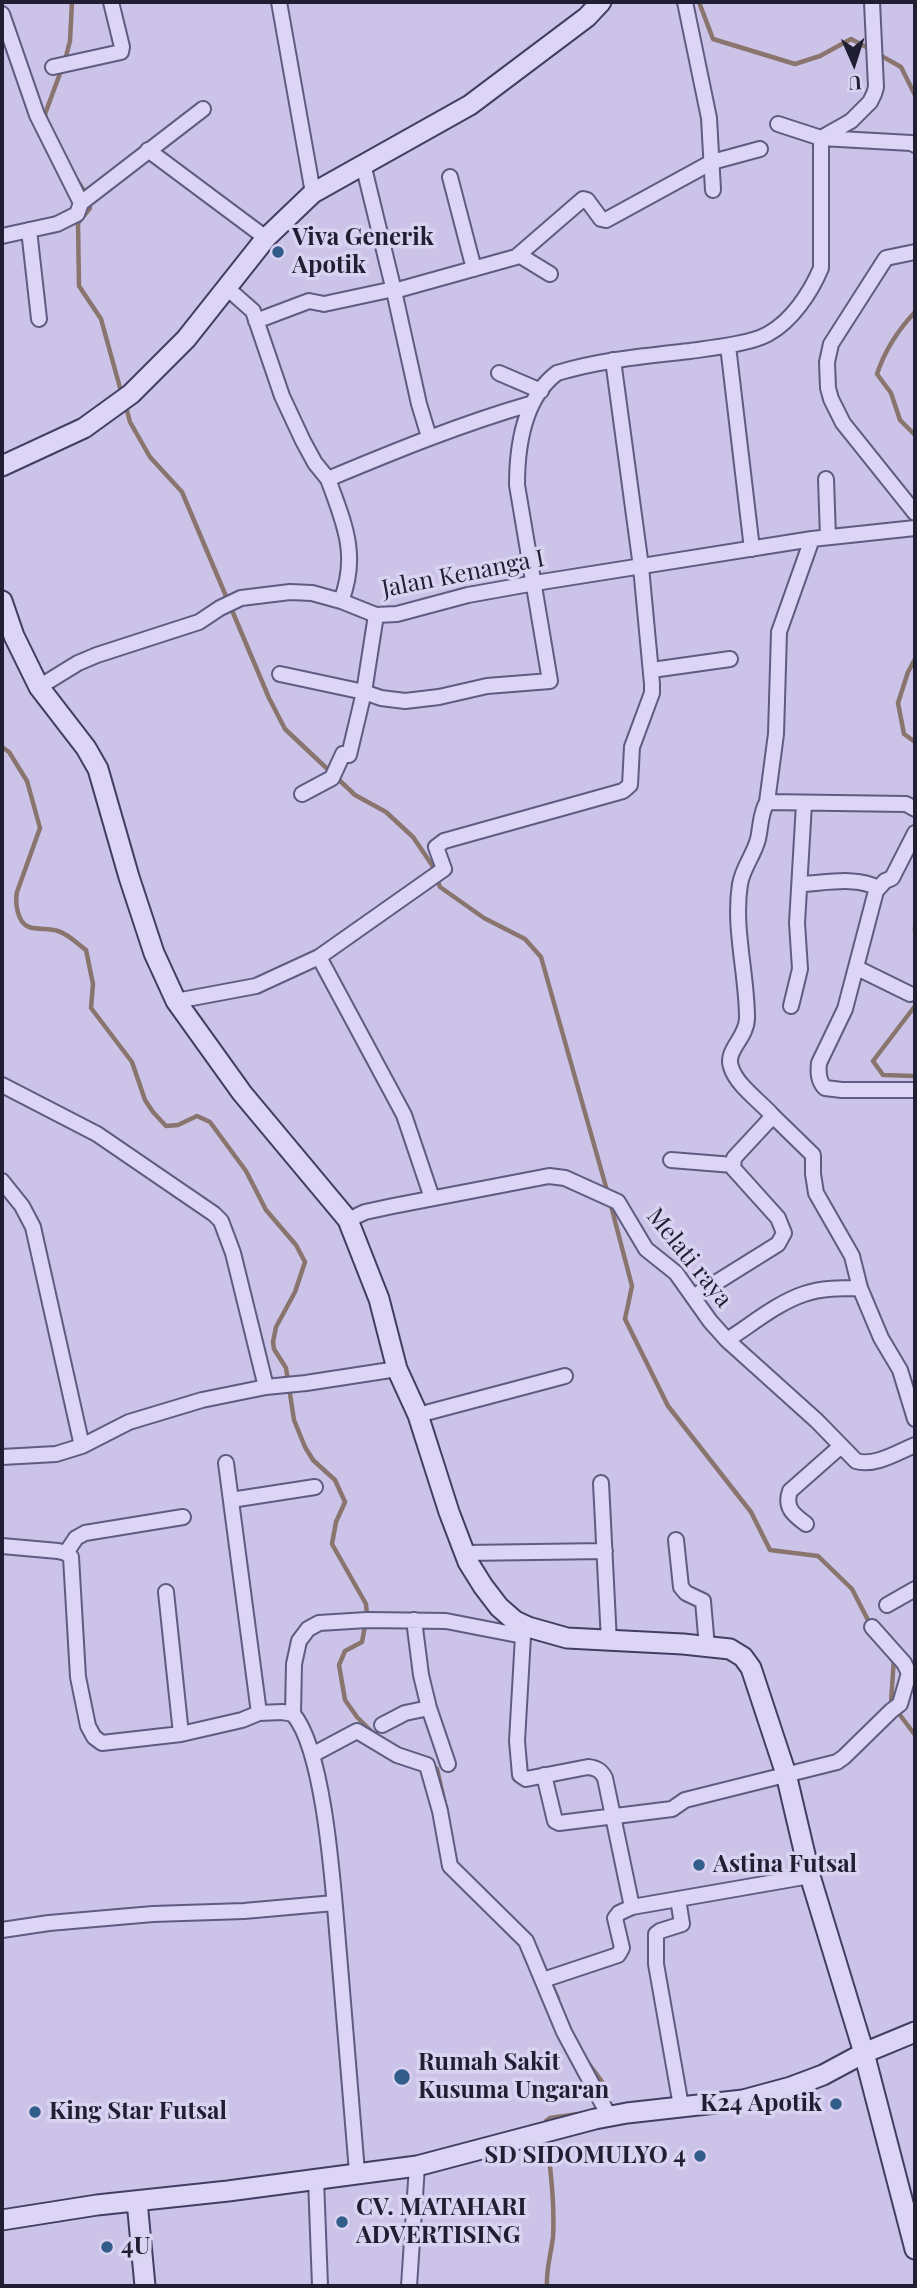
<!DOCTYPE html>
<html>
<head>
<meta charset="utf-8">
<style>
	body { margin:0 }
	#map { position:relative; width:917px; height:2288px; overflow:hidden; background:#ccc3e9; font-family:"Playfair Display",serif }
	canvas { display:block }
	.frame { position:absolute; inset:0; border:4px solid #1f1e32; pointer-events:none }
	.north { position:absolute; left:819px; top:28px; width:70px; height:70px; -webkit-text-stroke:5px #d9d2f1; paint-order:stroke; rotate:177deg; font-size:19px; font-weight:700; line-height:28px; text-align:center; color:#1f1e32 }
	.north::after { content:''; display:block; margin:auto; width:24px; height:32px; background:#1f1e32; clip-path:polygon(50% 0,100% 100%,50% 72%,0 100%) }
</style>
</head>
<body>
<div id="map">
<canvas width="917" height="2288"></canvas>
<div class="frame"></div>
<div class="north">U</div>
</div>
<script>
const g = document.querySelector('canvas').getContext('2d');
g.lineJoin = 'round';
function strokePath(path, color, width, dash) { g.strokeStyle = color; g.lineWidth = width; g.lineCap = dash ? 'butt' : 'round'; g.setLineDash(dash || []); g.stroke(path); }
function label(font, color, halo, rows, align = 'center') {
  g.font = font + ' "Playfair Display",serif'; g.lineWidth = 7; g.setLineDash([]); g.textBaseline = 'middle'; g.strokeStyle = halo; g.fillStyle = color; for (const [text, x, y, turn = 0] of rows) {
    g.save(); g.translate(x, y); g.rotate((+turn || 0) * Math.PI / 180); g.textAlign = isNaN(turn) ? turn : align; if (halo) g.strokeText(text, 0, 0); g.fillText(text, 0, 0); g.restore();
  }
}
const stream = new Path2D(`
	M 699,2 L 713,39 L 795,64 L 820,56 L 851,39 L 870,49
	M 878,54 L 901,67 L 915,95
	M 65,60 L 70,41 L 72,2
	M 47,123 L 45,114 L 62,68
	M 77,180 L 86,194 L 90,208 L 78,223 L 79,286 L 101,319 L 122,395
	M 915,312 C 898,330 885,350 877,374 L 891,393 L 900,420 L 915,435
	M 125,403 L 130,422 L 150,457 L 182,492 L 269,698 L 285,729 L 355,795 L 386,812 L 413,837 L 432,865 L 440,887 L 484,918 L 525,939 L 541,957 L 608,1194
	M 915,659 L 908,672 L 898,703 L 904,734 L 915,742
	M 2,747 L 9,752 L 27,781 L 40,828 L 17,892 C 15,902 17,923 29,927 C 38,930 49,928 58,931 C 68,934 78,944 86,950 L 93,984 L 91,1008 L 132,1062 L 145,1100 L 153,1112 L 166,1126 L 178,1125 L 197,1116 L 210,1122 L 246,1171 L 266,1210 L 296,1245 L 305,1262 L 295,1292 L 276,1327 L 273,1342 L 274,1349 L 286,1368 L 294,1420 L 305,1447 L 313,1460 L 335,1480 L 345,1502 L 336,1522 L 332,1544 L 366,1604 L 367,1615 L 362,1642 L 345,1651 L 339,1665 L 345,1700 L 357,1717 L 375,1735
	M 915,927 L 915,931
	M 915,1006 L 873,1061 L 883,1075 L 915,1076
	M 610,1202 L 632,1286 L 625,1319 L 668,1406 L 751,1512 L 770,1550 L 818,1556 L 852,1589 L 870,1624
	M 894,1657 L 891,1703 L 915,1735
	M 432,1766 L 437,1769 L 446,1809
	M 543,1965 L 558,1999
	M 589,2064 L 609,2091 L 607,2104
	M 546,2127 L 546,2121 L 550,2118 L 578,2114
	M 547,2136 C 550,2169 555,2203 553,2237 C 551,2254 546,2269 547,2286`);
const street = new Path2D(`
	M 279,2 L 313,193
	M 685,2 L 709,118 L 713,190
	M 2,14 L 37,115 L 81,203
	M 53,67 L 121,52 L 122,47 L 111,2
	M 778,124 L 821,138 L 911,143 L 915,145
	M 148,150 L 266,238
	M 363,164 L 394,291 L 419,404 L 429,437
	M 450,177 L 474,269
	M 29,230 L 39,319
	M 2,236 L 57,224 L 77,214 L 81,203 L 203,109
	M 915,252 L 886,258 L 831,344 L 827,362 L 828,388 L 831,399 L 843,423 L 915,513
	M 519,255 L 550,274
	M 227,288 L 253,311 L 282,396 L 303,441 L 315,463 L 328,479
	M 394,291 L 516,257 L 583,199 L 587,200 L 601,219 L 606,220 L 712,162 L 760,149
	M 256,321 L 309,301 L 324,304 L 394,289
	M 728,346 L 752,549
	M 499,373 L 541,391
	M 826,479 L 828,537
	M 341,601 C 359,555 344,523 328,479 C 395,451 461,424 530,404
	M 652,670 L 730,659
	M 280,674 L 364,692 L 381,698 L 405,701 L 439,697 L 487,686 L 550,681 L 517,485 C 517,445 524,398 557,373 C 600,360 645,356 690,351 C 711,348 750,344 768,334 C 792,321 811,292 821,268 L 821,138 L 851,121 L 870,102 L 874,94 L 876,87 L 872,2
	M 39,687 L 78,663 L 97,655 L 199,622 L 220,608 L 241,598 L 290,592 L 312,593 L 341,601 L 376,615 L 397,614 L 468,595 L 535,583 L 812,539 L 915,528
	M 302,794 L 332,778 L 343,754 L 349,755 L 364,692 L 376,615
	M 767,802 L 906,804 L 915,809
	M 915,833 L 892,878 L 885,881 L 876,891 L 845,1009 L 819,1063 C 818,1072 818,1081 825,1088 L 842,1090 L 915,1090
	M 801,884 C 825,883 856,876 878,888
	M 319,957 L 404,1115 L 432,1198
	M 857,968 L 910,994
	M 176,1001 L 256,986 L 319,957 L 444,869 L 436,847 L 444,841 L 623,791 L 630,785 L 632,747 L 652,693 L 652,684 L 641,567 L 613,360
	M 791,1006 L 800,969 L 797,923 L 804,804
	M 2,1085 L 97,1134 L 214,1214 L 221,1221 L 233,1253 L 266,1387
	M 773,1116 L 813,1155 L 813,1174 L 816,1193 L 852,1256 L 860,1288 L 881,1338 L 900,1370 L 915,1419
	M 671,1160 L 733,1165
	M 2,1181 L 22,1206 L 33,1227 L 82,1446
	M 348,1220 L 365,1212 L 393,1206 L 549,1176 L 565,1178 L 618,1202 L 646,1249 L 676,1273 L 710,1321 L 727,1340 L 817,1421 L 856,1461 C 874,1467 898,1452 915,1445
	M 693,1297 L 778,1244 L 784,1233 L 778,1218 L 733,1168 L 734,1158 L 773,1116 C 760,1101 737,1086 731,1067 C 725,1050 747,1038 747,1018 C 747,974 733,928 740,884 C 743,867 754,855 758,839 C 761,826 760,814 767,802 L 776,734 L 779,632 L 812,539
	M 727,1340 C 751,1325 777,1303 804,1294 C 821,1288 842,1288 860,1288
	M 418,1415 L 565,1376
	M 2,1457 L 56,1454 L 82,1446 L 129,1422 L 202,1400 L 266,1387 L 306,1383 L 397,1369
	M 226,1463 L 259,1713
	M 601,1483 L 609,1642
	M 231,1500 L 315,1487
	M 806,1524 C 794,1515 784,1508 790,1491 L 841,1446
	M 676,1540 L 681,1587 L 686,1593 L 703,1601 L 707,1647
	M 2,1546 L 58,1551 L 66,1553 L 71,1557 L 78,1677 L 88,1726 L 94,1737 L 102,1743 L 181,1734 L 242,1720 L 259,1713 L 282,1712 L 293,1714
	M 66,1553 L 76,1538 L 85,1533 L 183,1517
	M 465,1553 L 605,1551
	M 166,1592 L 181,1734
	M 887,1605 L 915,1589
	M 414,1620 L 421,1675 L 429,1708 L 448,1764
	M 523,1636 L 517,1741 L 520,1775 L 526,1779 L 588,1767 C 596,1768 601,1770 605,1778 L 632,1907
	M 382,1725 L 405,1713 L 429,1708
	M 312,1755 L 357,1731 L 397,1755 L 427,1765 L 440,1811 L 450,1866 L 526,1941 L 564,2032 L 609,2116
	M 544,1775 L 555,1821 L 559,1823 L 672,1809 L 685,1800 L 837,1762 L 844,1757 L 891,1711 L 900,1704 L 909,1673 L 904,1663 L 872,1627
	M 678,1899 L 682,1924 L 660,1931 L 656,1934 L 656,1964 L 681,2106
	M 2,1930 L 49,1923 L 153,1914 L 244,1911 L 334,1903
	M 543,1980 L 618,1955 L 622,1948 L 615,1918 L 619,1913 L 632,1907 L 810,1876
	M 357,2172 C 351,2100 345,2027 339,1954 C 334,1900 326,1752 293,1714 L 294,1664 L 299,1641 L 308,1629 L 319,1623 L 367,1620 L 446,1621 L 523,1636 L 528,1627
	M 316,2179 L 320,2286
	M 409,2286 L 417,2166`);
const secondary = new Path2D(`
	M 2,466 L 84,428 L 131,394 L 186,339 L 266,238 L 313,193 L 470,105 L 587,17 L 601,2
	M 2,601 L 14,636 L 39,687 L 86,748 L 98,769 L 129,877 L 154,953 L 176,1001 L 242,1093 L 348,1220 L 379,1299 L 397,1369 L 418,1415 L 449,1512 L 468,1562 L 483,1586 L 499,1607 L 515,1621 L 528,1627 L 567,1638 L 683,1644 L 730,1649 L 743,1657 L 751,1668 L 786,1774 L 810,1876 L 864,2053 L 915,2249
	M 137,2201 L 145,2286
	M 2,2220 L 97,2205 L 228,2191 L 417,2166 L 595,2119 L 627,2113 L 743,2100 L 791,2087 L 823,2075 L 864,2053 L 915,2032`);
const markers = [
	[278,252,7,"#325c8a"],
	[699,1865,7,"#325c8a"],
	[402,2077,9,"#325c8a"],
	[836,2104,7,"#325c8a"],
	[35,2112,7,"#325c8a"],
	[700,2156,7,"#325c8a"],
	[342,2222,7,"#325c8a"],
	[107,2247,7,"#325c8a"]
];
const poiNames = [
	["Viva Generik",292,238],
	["Apotik",292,266],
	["Astina Futsal",713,1865],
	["Rumah Sakit",418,2063],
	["Kusuma Ungaran",418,2091],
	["K24 Apotik",822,2104,"right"],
	["King Star Futsal",49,2112],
	["SD SIDOMULYO 4",686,2156,"right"],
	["CV. MATAHARI",356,2208],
	["ADVERTISING",356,2236],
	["4U",121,2247]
];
const streetNames = [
	["Jalan Kenanga I",463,574,-11],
	["Melati raya",689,1258,51]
];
strokePath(stream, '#89756d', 4.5);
strokePath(street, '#5e5c81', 18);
strokePath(secondary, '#403f63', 23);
strokePath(street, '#dcd5f5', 14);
strokePath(secondary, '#dcd5f5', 19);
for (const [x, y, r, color] of markers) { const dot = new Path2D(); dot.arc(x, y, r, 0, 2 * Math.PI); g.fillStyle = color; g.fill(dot); strokePath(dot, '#d9d2f1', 2.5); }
label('bold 24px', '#1f1e32', '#d9d2f1', poiNames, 'left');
label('24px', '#1f1e32', '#d9d2f1', streetNames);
</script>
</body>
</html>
